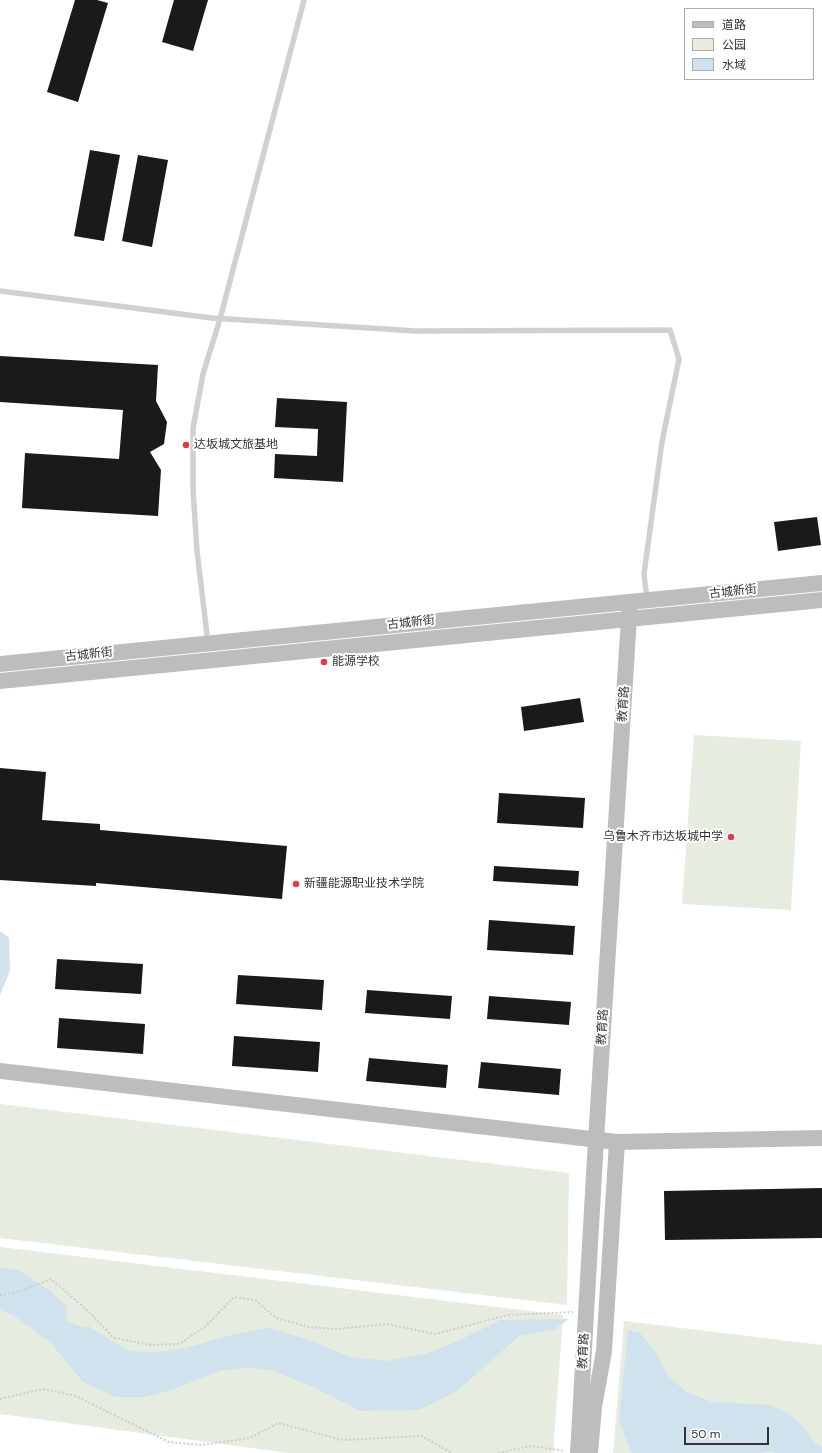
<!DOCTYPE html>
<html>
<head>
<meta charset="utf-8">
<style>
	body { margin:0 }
	#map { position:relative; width:822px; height:1453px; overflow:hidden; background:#fff; font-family:"DM Sans","Noto Sans SC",sans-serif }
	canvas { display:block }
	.legend { position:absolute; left:684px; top:8px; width:130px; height:72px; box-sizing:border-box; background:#fff; border:1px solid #adadad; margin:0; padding:5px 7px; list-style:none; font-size:12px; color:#333 }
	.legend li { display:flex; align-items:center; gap:8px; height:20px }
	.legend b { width:20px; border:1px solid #adadad }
	.scale { position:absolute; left:684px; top:1427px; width:85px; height:18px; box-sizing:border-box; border:2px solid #333; border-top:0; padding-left:5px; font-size:12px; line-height:14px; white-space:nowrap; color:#333; -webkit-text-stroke:3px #fff; paint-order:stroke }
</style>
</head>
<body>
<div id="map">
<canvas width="822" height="1453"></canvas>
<ul class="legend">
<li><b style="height:5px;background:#bdbdbd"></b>道路</li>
<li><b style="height:11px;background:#e6ecdf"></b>公园</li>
<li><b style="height:11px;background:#cfe2ee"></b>水域</li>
</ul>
<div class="scale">50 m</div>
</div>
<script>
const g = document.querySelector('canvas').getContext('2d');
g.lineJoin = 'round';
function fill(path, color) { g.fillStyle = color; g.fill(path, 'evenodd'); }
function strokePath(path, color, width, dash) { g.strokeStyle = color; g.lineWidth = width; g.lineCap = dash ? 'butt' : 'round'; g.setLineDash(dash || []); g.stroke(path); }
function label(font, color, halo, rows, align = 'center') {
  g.font = font + ' "DM Sans","Noto Sans SC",sans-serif'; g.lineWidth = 4; g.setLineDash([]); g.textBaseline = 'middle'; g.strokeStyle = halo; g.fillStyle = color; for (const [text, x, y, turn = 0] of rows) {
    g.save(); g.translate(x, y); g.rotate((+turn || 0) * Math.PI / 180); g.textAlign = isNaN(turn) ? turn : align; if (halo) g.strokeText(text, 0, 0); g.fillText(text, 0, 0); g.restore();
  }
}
const green = new Path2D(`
	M 694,735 L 801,741 L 791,910 L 682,904 Z
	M 0,1104 L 569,1173 L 567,1305 L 0,1238 Z
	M 0,1247 L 563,1315 L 553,1453 L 289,1453 L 0,1414 Z
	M 624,1321 L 822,1345 L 822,1453 L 613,1453 Z`);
const water = new Path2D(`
	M 0,931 L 9,938 L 10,971 L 0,995 Z
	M 0,1268 L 18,1270 L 51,1292 L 67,1307 L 66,1321 L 82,1327 L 88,1326 L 129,1351 L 158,1352 L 186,1348 L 227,1336 L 268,1328 L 310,1340 L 350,1357 L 386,1361 L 425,1354 L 456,1342 L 500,1320 L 569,1319 L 555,1329 L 519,1336 L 457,1391 L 419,1410 L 361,1411 L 311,1386 L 271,1370 L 249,1368 L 222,1370 L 177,1388 L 146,1397 L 116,1397 L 83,1382 L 51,1343 L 13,1315 L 0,1310 Z
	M 628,1330 L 639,1332 L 655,1351 L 668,1376 L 685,1391 L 712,1402 L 769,1405 L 788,1413 L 802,1426 L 816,1444 L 822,1447 L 822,1453 L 775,1453 L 772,1451 L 759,1453 L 633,1453 L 630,1450 L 619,1419 Z`);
const building = new Path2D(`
	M 75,0 L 97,0 L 108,3 L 78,102 L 47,92 Z
	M 174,0 L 208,0 L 193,51 L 162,42 Z
	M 90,150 L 120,155 L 104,241 L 74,236 Z
	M 138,155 L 168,160 L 152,247 L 122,241 Z
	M 0,356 L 158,365 L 156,401 L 167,422 L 164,444 L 150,452 L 161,470 L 158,516 L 22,508 L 25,453 L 119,459 L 123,410 L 0,402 Z
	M 277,398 L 347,402 L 343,482 L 274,478 L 275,454 L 317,456 L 318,429 L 275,427 Z
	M 817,517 L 821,545 L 778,551 L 774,522 Z
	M 580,698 L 584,722 L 524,731 L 521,707 Z
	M 0,768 L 46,772 L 42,820 L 100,824 L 100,830 L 287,846 L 282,899 L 96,883 L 96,886 L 0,880 Z
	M 499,793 L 585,798 L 583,828 L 497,823 Z
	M 494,866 L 579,871 L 578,886 L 493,881 Z
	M 489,920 L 575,926 L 573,955 L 487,950 Z
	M 57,959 L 143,964 L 141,994 L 55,989 Z
	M 238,975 L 324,980 L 322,1010 L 236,1004 Z
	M 367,990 L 452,996 L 450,1019 L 365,1013 Z
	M 489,996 L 571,1002 L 569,1025 L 487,1019 Z
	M 59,1018 L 145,1024 L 143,1054 L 57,1048 Z
	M 234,1036 L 320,1042 L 318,1072 L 232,1066 Z
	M 369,1058 L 448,1065 L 446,1088 L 366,1081 Z
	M 481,1062 L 561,1069 L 559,1095 L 478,1088 Z
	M 822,1188 L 822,1238 L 665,1240 L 664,1191 Z`);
const path = new Path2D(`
	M 0,1295 L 18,1292 L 51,1279 L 88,1311 L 114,1338 L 151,1345 L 179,1344 L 206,1326 L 234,1297 L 255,1300 L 276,1318 L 309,1327 L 336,1329 L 387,1324 L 435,1334 L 508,1315 L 573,1312
	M 0,1399 L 43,1389 L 76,1396 L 116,1416 L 169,1442 L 201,1445 L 250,1438 L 278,1423 L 343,1440 L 421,1436 L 452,1453
	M 498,1453 L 530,1446 L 565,1451`);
const lane = new Path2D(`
	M 0,291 L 212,318 L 416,331 L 670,330 L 679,359 L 662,442 L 644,574 L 647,600
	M 208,643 L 197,551 L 193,490 L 193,428 L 203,374 L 220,319 L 304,0`);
const secondary = new Path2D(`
	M 0,664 L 822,583
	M 0,681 L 822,600
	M 0,1071 L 617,1142 L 822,1138
	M 578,1453 L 596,1140 L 630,602
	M 590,1453 L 594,1407 L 604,1351 L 617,1142`);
const markers = [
	[186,445,4,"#e63946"],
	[324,662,4,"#e63946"],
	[731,837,4,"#e63946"],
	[296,884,4,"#e63946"]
];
const poiNames = [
	["达坂城文旅基地",194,445],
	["能源学校",332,662],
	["乌鲁木齐市达坂城中学",723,837,"right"],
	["新疆能源职业技术学院",304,884]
];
const streetNames = [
	["古城新街",733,592,-6],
	["古城新街",411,623,-6],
	["古城新街",89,655,-6],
	["教育路",624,704,-86],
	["教育路",603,1027,-86],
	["教育路",584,1351,-87]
];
fill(green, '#e6ecdf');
fill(water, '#cfe2ee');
fill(building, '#1a1a1a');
strokePath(path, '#cdcdcd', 2, [2, 2]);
strokePath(lane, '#d0d0d0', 5.5);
strokePath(secondary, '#bdbdbd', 16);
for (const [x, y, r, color] of markers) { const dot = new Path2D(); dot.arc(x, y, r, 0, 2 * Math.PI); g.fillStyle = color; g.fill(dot); strokePath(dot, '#fff', 1.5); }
label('12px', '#333', '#fff', poiNames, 'left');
label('12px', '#333', '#fff', streetNames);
</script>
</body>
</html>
